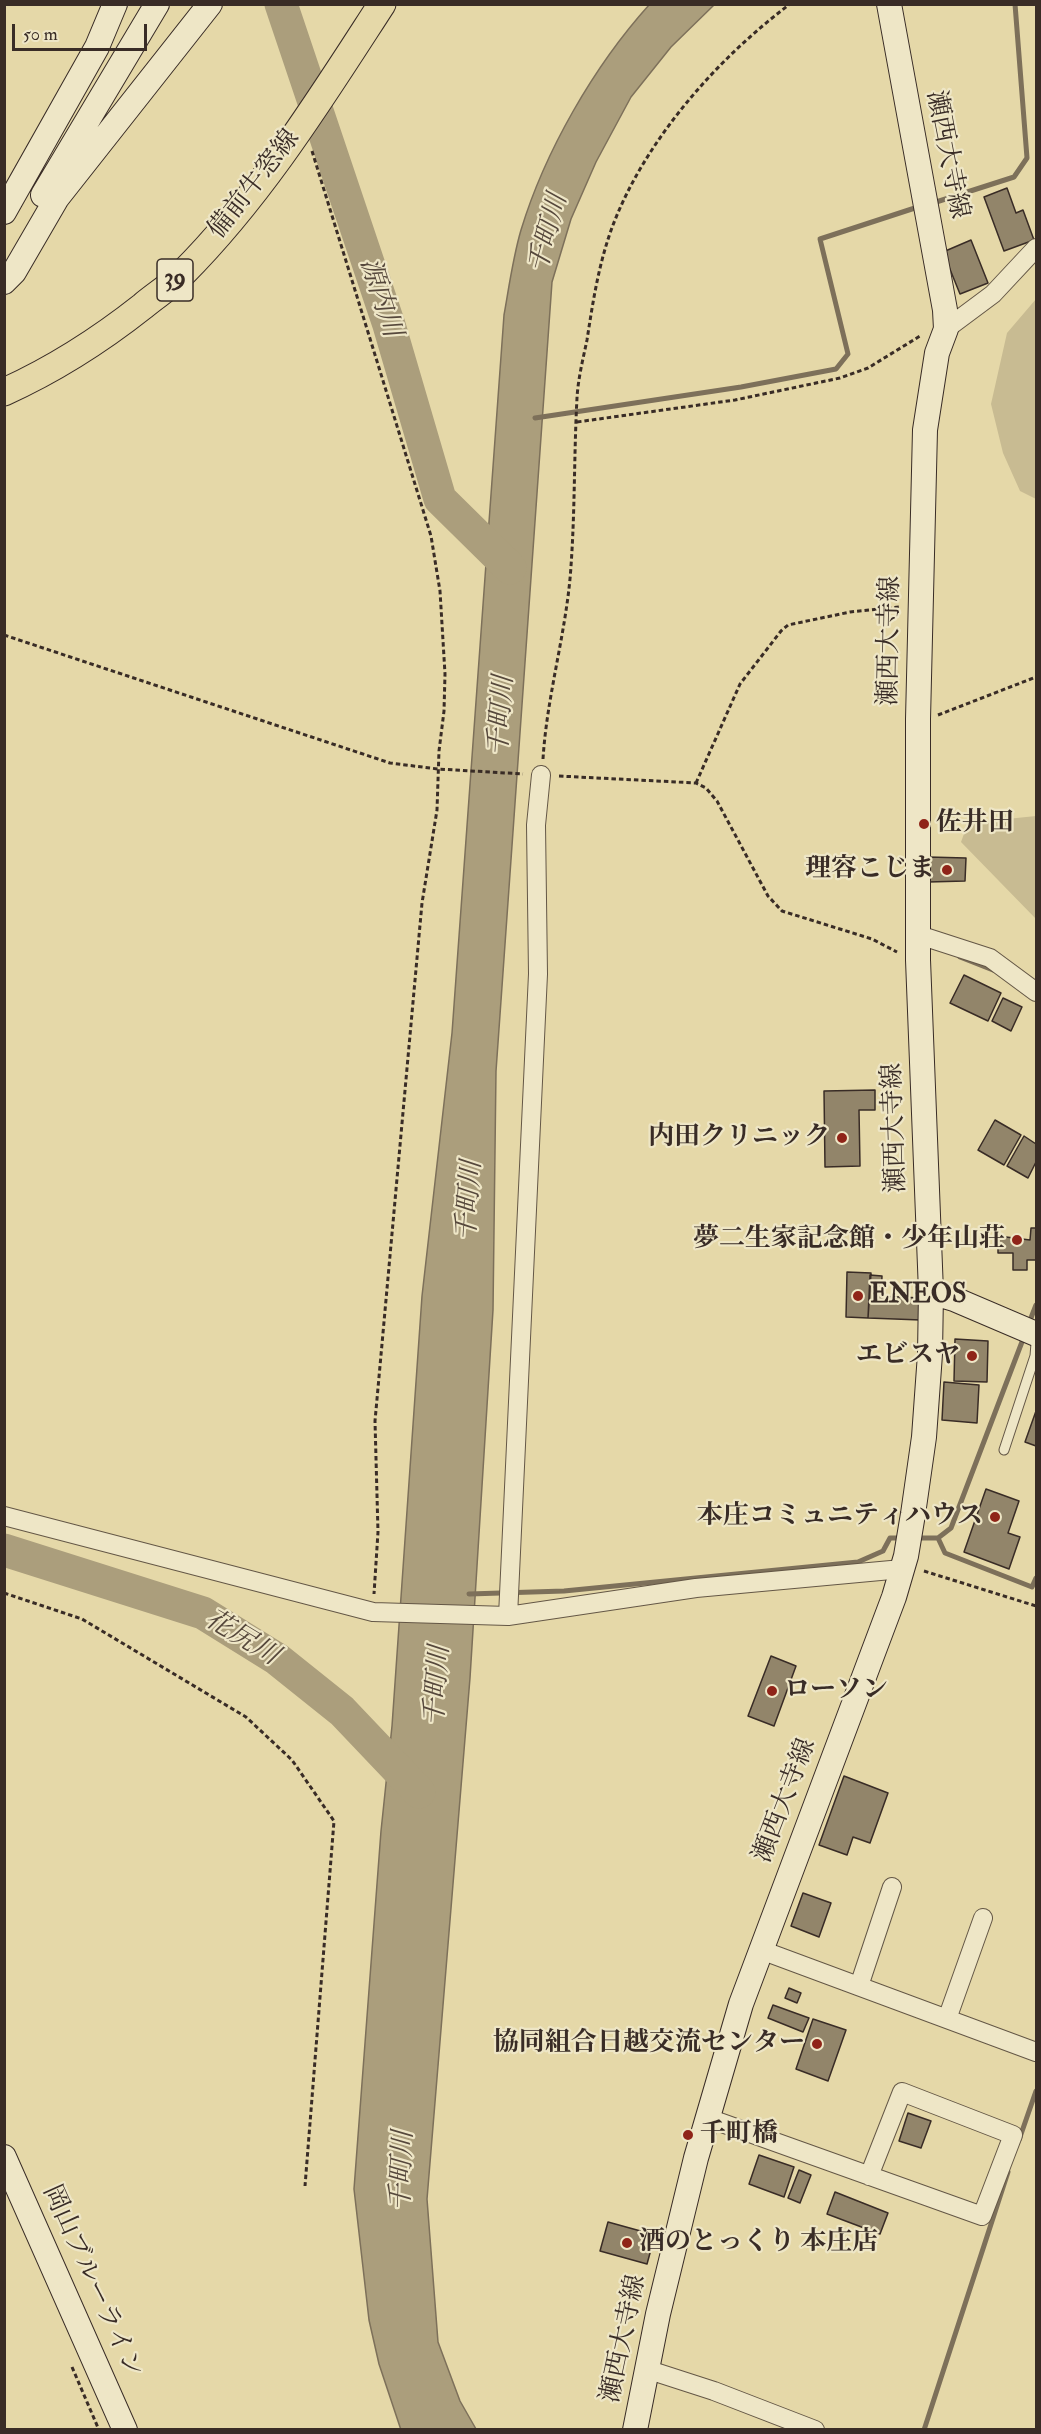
<!DOCTYPE html>
<html>
<head>
<meta charset="utf-8">
<style>
	body { margin:0 }
	#map { position:relative; width:1041px; height:2434px; overflow:hidden; background:#e5d8a8; font-family:"IM FELL Double Pica",serif }
	canvas { display:block }
	.frame { position:absolute; inset:0; border:6px solid #392c26; pointer-events:none }
	.scale { position:absolute; left:12px; top:24px; width:135px; height:27px; box-sizing:border-box; border:3px solid #392c26; border-top:0; padding-left:8px; font-size:18px; line-height:21px; white-space:nowrap; color:#392c26; -webkit-text-stroke:4px #eee6c6; paint-order:stroke }
</style>
</head>
<body>
<div id="map">
<canvas width="1041" height="2434"></canvas>
<div class="frame"></div>
<div class="scale">50 m</div>
</div>
<script>
const g = document.querySelector('canvas').getContext('2d');
g.lineJoin = 'round';
function fill(path, color) { g.fillStyle = color; g.fill(path, 'evenodd'); }
function strokePath(path, color, width, dash) { g.strokeStyle = color; g.lineWidth = width; g.lineCap = dash ? 'butt' : 'round'; g.setLineDash(dash || []); g.stroke(path); }
function label(font, color, halo, rows, align = 'center') {
  g.font = font + ' "IM FELL Double Pica","Noto Serif JP",serif'; g.lineWidth = 4.5; g.setLineDash([]); g.textBaseline = 'middle'; g.strokeStyle = halo; g.fillStyle = color; for (const [text, x, y, turn = 0] of rows) {
    g.save(); g.translate(x, y); g.rotate((+turn || 0) * Math.PI / 180); g.textAlign = isNaN(turn) ? turn : align; if (halo) g.strokeText(text, 0, 0); g.fillText(text, 0, 0); g.restore();
  }
}
const green = new Path2D(`
	M 1036,299 L 1036,499 L 1020,491 L 1003,453 L 991,404 L 1007,333 Z
	M 1036,816 L 1036,815 L 1036,919 L 961,842 L 968,823 Z`);
const water = new Path2D(`
	M 649,5 L 714,5 L 671,47 L 631,97 L 596,162 L 571,219 L 552,282 L 496,1071 L 493,1310 L 470,1678 L 427,2199 L 438,2342 L 460,2401 L 476,2429 L 401,2430 L 379,2364 L 369,2320 L 354,2189 L 381,1831 L 392,1726 L 422,1296 L 452,1033 L 504,315 C 509,287 513,257 521,230 C 545,151 594,66 649,5 Z`);
const stream = new Path2D(`
	M 933,203 L 1014,177 L 1027,158 L 1015,4
	M 535,418 L 741,387 L 836,369 L 848,354 L 820,239 L 921,206
	M 960,957 L 993,970
	M 1029,1323 L 1036,1305
	M 916,1538 L 938,1538 L 951,1528 L 1025,1334
	M 938,1538 L 945,1553 L 1032,1587 L 1036,1578
	M 469,1594 L 564,1591 L 858,1562 L 883,1551 L 890,1538 L 904,1538
	M 1019,2140 L 1036,2091
	M 924,2430 L 1008,2172`);
const river = new Path2D(`
	M 281,4 L 389,325 L 440,499 L 510,568
	M 4,1550 L 203,1613 L 277,1659 L 342,1711 L 419,1792`);
const building = new Path2D(`
	M 1007,188 L 1016,213 L 1023,210 L 1034,240 L 1004,251 L 984,197 Z
	M 971,240 L 988,283 L 960,294 L 943,252 Z
	M 928,857 L 966,858 L 965,881 L 928,882 Z
	M 964,975 L 1001,993 L 988,1021 L 950,1003 Z
	M 1003,998 L 1022,1007 L 1011,1031 L 992,1021 Z
	M 875,1090 L 875,1110 L 859,1110 L 860,1166 L 825,1167 L 824,1091 Z
	M 995,1120 L 1021,1135 L 1004,1165 L 978,1150 Z
	M 1024,1136 L 1036,1144 L 1036,1162 L 1028,1178 L 1007,1166 Z
	M 1031,1228 L 1036,1228 L 1036,1260 L 1027,1260 L 1027,1270 L 1013,1270 L 1013,1253 L 998,1253 L 998,1236 L 1030,1240 Z
	M 847,1272 L 871,1273 L 868,1318 L 846,1317 Z
	M 870,1275 L 882,1276 L 881,1296 L 921,1298 L 921,1320 L 868,1318 Z
	M 955,1339 L 988,1341 L 987,1382 L 954,1381 Z
	M 944,1382 L 979,1385 L 977,1423 L 942,1420 Z
	M 1036,1411 L 1036,1446 L 1025,1442 Z
	M 986,1489 L 1019,1501 L 1008,1533 L 1020,1537 L 1009,1569 L 964,1552 Z
	M 771,1656 L 796,1666 L 774,1726 L 748,1716 Z
	M 844,1776 L 888,1793 L 870,1843 L 853,1837 L 847,1855 L 819,1845 Z
	M 803,1893 L 831,1903 L 819,1937 L 791,1926 Z
	M 789,1988 L 801,1993 L 797,2003 L 785,1998 Z
	M 773,2005 L 809,2018 L 803,2032 L 768,2018 Z
	M 813,2019 L 846,2030 L 828,2081 L 796,2069 Z
	M 908,2113 L 931,2121 L 921,2148 L 899,2141 Z
	M 759,2155 L 794,2167 L 784,2197 L 749,2184 Z
	M 799,2170 L 811,2175 L 800,2203 L 788,2198 Z
	M 835,2192 L 888,2213 L 880,2234 L 827,2214 Z
	M 608,2222 L 655,2235 L 647,2264 L 600,2251 Z`);
const path = new Path2D(`
	M 312,151 L 431,536 L 440,591 L 445,674 L 444,711 L 439,751 L 437,810 L 422,903 L 375,1421 L 378,1532 L 374,1594
	M 577,422 L 735,400 L 840,378 L 868,368 L 920,336
	M 4,635 L 390,763 L 438,769 L 523,774
	M 938,715 L 1036,677
	M 543,759 C 547,694 567,630 571,566 C 575,510 574,454 577,398 C 578,379 583,359 587,340 C 593,301 599,262 613,225 C 646,139 717,59 790,4
	M 559,776 L 696,783 L 706,788 L 717,801 L 768,896 L 782,911 L 872,939 L 897,952
	M 696,783 L 740,684 L 781,631 L 788,625 L 850,612 L 900,607
	M 924,1571 L 1036,1606
	M 4,1593 L 82,1619 L 246,1717 L 292,1760 L 334,1821 L 305,2186
	M 72,2367 L 99,2430`);
const service = new Path2D(`
	M 1004,1450 L 1035,1356 L 1036,1343`);
const minor = new Path2D(`
	M 946,329 L 993,294 L 1036,248
	M 541,775 L 536,825 L 538,974 L 508,1616 L 696,1588 L 902,1569
	M 919,935 L 990,958 L 1036,992
	M 4,1516 L 373,1612 L 508,1616
	M 761,1950 L 1036,2052
	M 859,1986 L 892,1887
	M 947,2019 L 983,1918
	M 708,2118 L 982,2216 L 1013,2135 L 902,2092 L 869,2176
	M 649,2370 L 714,2391 L 815,2430`);
const secondary = new Path2D(`
	M 43,195 L 157,4
	M 4,212 L 97,47 L 115,4
	M 4,282 L 14,272 L 57,198 L 210,4
	M 931,1292 L 954,1299 L 1036,1334
	M 4,2157 L 125,2430
	M 635,2430 L 658,2314 L 696,2158 L 741,2004 L 894,1597 L 906,1556 L 913,1514 L 924,1437 L 930,1354 L 931,1292 L 918,960 L 918,719 L 925,430 L 937,353 L 946,329 L 945,310 L 889,4`);
const primary = new Path2D(`
	M 4,392 C 55,369 100,340 143,306 C 156,295 171,286 182,274 C 261,195 321,98 382,4`);
const markers = [
	[924,824,6,"#8f2418"],
	[947,870,6,"#8f2418"],
	[842,1138,6,"#8f2418"],
	[1017,1240,6,"#8f2418"],
	[858,1296,6,"#8f2418"],
	[972,1356,6,"#8f2418"],
	[995,1517,6,"#8f2418"],
	[772,1691,6,"#8f2418"],
	[817,2044,6,"#8f2418"],
	[688,2135,6,"#8f2418"],
	[627,2243,6,"#8f2418"]
];
const shields = [
	[175,280,36]
];
const shieldNames = [
	["39",175,280]
];
const streetNames = [
	["瀬西大寺線",946,155,79],
	["備前牛窓線",255,185,-52],
	["瀬西大寺線",891,641,-89],
	["瀬西大寺線",896,1128,-92],
	["瀬西大寺線",786,1801,-69],
	["岡山ブルーライン",91,2282,66],
	["瀬西大寺線",625,2339,-78]
];
const poiNames = [
	["佐井田",936,824,"left"],
	["理容こじま",935,870],
	["内田クリニック",830,1138],
	["夢二生家記念館・少年山荘",1005,1240],
	["ENEOS",870,1296,"left"],
	["エビスヤ",960,1356],
	["本庄コミュニティハウス",983,1517],
	["ローソン",784,1691,"left"],
	["協同組合日越交流センター",805,2044],
	["千町橋",700,2135,"left"],
	["酒のとっくり 本庄店",639,2243,"left"]
];
const waterNames = [
	["千町川",550,234,-75],
	["源内川",379,298,72],
	["千町川",503,716,-86],
	["千町川",471,1201,-86],
	["花尻川",241,1639,31],
	["千町川",439,1686,-86],
	["千町川",404,2171,-88]
];
fill(green, '#c8bb92');
fill(water, '#ab9e7c');
strokePath(water, '#7d705a', 1.5);
strokePath(stream, '#7d705a', 5);
strokePath(river, '#ab9e7c', 33);
fill(building, '#92856a');
strokePath(building, '#392c26', 1.5);
strokePath(service, '#645746', 11);
strokePath(minor, '#645746', 20);
strokePath(secondary, '#392c26', 26);
strokePath(primary, '#392c26', 29);
strokePath(path, '#392c26', 3, [4.5, 3]);
strokePath(service, '#eee6c6', 9);
strokePath(minor, '#eee6c6', 18);
strokePath(secondary, '#eee6c6', 24);
strokePath(primary, '#e5d8a8', 27);
for (const [x, y, r, color] of markers) { const dot = new Path2D(); dot.arc(x, y, r, 0, 2 * Math.PI); g.fillStyle = color; g.fill(dot); strokePath(dot, '#eee6c6', 2); }
for (const [x, y, w] of shields) { const box = new Path2D(); box.roundRect(x - w / 2, y - 21, w, 42, 4.5); g.fillStyle = '#eee6c6'; g.fill(box); strokePath(box, '#392c26', 1.5); }
label('bold 24px', '#392c26', null, shieldNames);
label('26px', '#392c26', '#eee6c6', streetNames);
label('bold 26px', '#392c26', '#eee6c6', poiNames, 'right');
label('italic 27px', '#56483c', '#eee6c6', waterNames);
</script>
</body>
</html>
